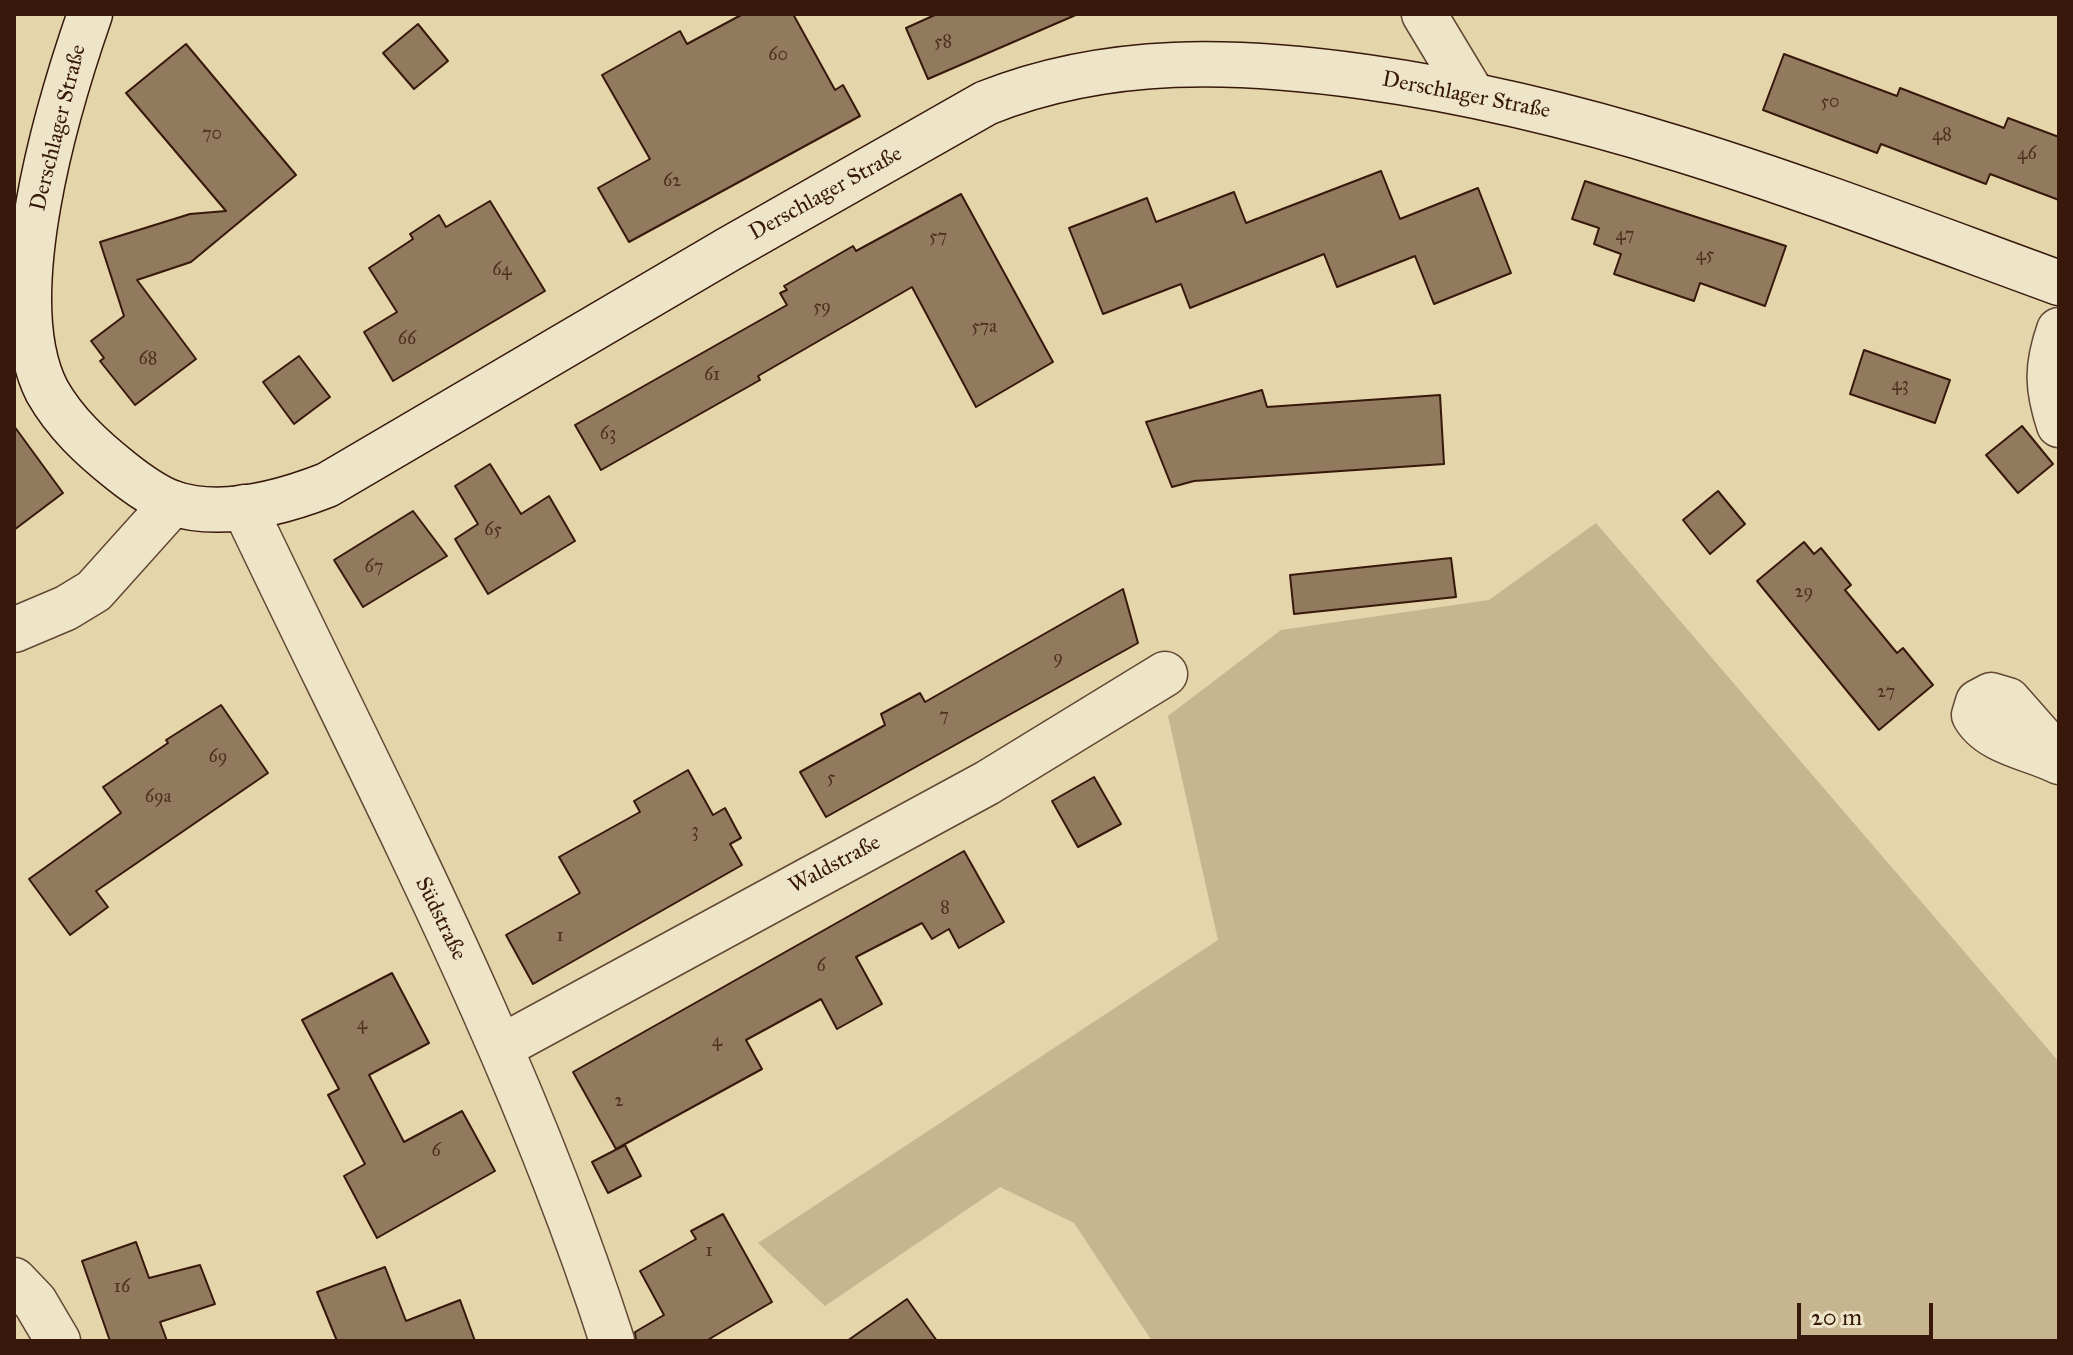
<!DOCTYPE html>
<html>
<head>
<meta charset="utf-8">
<style>
	body { margin:0 }
	#map { position:relative; width:2073px; height:1355px; overflow:hidden; background:#e5d5aa; font-family:"IM FELL Great Primer",serif }
	canvas { display:block }
	.frame { position:absolute; inset:0; border:16px solid #37180b; pointer-events:none }
	.scale { position:absolute; left:1797px; top:1303px; width:136px; height:36px; box-sizing:border-box; border:4px solid #37180b; border-top:0; padding-left:10px; font-size:24px; line-height:28px; white-space:nowrap; color:#37180b; -webkit-text-stroke:6px #eee4c8; paint-order:stroke }
</style>
</head>
<body>
<div id="map">
<canvas width="2073" height="1355"></canvas>
<div class="frame"></div>
<div class="scale">20 m</div>
</div>
<script>
const g = document.querySelector('canvas').getContext('2d');
g.lineJoin = 'round';
function fill(path, color) { g.fillStyle = color; g.fill(path, 'evenodd'); }
function strokePath(path, color, width, dash) { g.strokeStyle = color; g.lineWidth = width; g.lineCap = dash ? 'butt' : 'round'; g.setLineDash(dash || []); g.stroke(path); }
function label(font, color, halo, rows, align = 'center') {
  g.font = font + ' "IM FELL Great Primer",serif'; g.lineWidth = 8; g.setLineDash([]); g.textBaseline = 'middle'; g.strokeStyle = halo; g.fillStyle = color; for (const [text, x, y, turn = 0] of rows) {
    g.save(); g.translate(x, y); g.rotate((+turn || 0) * Math.PI / 180); g.textAlign = isNaN(turn) ? turn : align; if (halo) g.strokeText(text, 0, 0); g.fillText(text, 0, 0); g.restore();
  }
}
const green = new Path2D(`
	M 1596,523 L 2059,1062 L 2059,1341 L 1152,1341 L 1074,1223 L 1000,1187 L 825,1306 L 758,1243 L 1218,940 L 1168,716 L 1281,630 L 1489,600 Z`);
const building = new Path2D(`
	M 743,14 L 793,14 L 835,90 L 843,85 L 860,116 L 629,242 L 598,188 L 650,159 L 602,75 L 680,31 L 687,44 Z
	M 937,14 L 1078,14 L 928,79 L 906,28 Z
	M 418,24 L 448,61 L 414,89 L 383,53 Z
	M 186,44 L 296,175 L 191,262 L 137,280 L 196,359 L 135,405 L 100,361 L 104,358 L 91,341 L 124,316 L 100,242 L 190,214 L 226,211 L 126,93 Z
	M 1784,54 L 1897,96 L 1900,88 L 2004,128 L 2008,118 L 2059,137 L 2059,200 L 1990,174 L 1986,184 L 1881,144 L 1877,153 L 1763,110 Z
	M 1381,171 L 1400,219 L 1478,188 L 1511,273 L 1434,304 L 1415,256 L 1337,287 L 1324,254 L 1190,308 L 1181,284 L 1103,314 L 1069,228 L 1147,198 L 1156,222 L 1234,192 L 1246,223 Z
	M 1585,181 L 1786,246 L 1765,306 L 1700,283 L 1694,301 L 1614,274 L 1621,254 L 1594,244 L 1599,228 L 1572,219 Z
	M 961,194 L 1053,362 L 976,407 L 912,287 L 758,376 L 760,380 L 601,470 L 575,425 L 787,305 L 780,293 L 787,290 L 784,286 L 853,246 L 856,251 Z
	M 490,201 L 545,291 L 393,381 L 364,332 L 397,312 L 369,268 L 413,239 L 410,234 L 439,215 L 446,227 Z
	M 1864,350 L 1950,380 L 1935,423 L 1850,394 Z
	M 299,356 L 330,397 L 294,424 L 263,382 Z
	M 1262,390 L 1267,407 L 1440,395 L 1444,464 L 1194,481 L 1172,487 L 1146,422 Z
	M 14,426 L 63,493 L 14,530 Z
	M 2022,426 L 2053,464 L 2018,493 L 1986,455 Z
	M 490,464 L 521,514 L 549,496 L 575,541 L 488,594 L 455,539 L 478,524 L 455,486 Z
	M 1718,491 L 1745,524 L 1710,554 L 1683,520 Z
	M 413,511 L 447,556 L 363,607 L 334,560 Z
	M 1804,542 L 1814,554 L 1821,548 L 1851,585 L 1845,590 L 1897,653 L 1903,648 L 1933,685 L 1879,730 L 1757,581 Z
	M 1451,558 L 1456,597 L 1294,614 L 1290,575 Z
	M 1123,589 L 1138,643 L 826,817 L 800,772 L 885,725 L 881,714 L 920,693 L 925,702 Z
	M 221,705 L 268,773 L 96,891 L 108,907 L 70,935 L 29,879 L 121,813 L 103,787 L 168,743 L 166,740 Z
	M 688,770 L 713,815 L 725,808 L 741,838 L 730,844 L 742,865 L 533,984 L 506,935 L 580,893 L 559,857 L 640,812 L 634,801 Z
	M 1094,777 L 1121,824 L 1078,847 L 1052,801 Z
	M 964,851 L 1004,922 L 959,948 L 949,929 L 932,939 L 922,923 L 856,957 L 882,1004 L 837,1029 L 821,999 L 746,1040 L 762,1069 L 616,1149 L 573,1072 Z
	M 392,973 L 429,1043 L 369,1075 L 404,1142 L 462,1111 L 495,1171 L 377,1238 L 344,1176 L 365,1164 L 328,1095 L 339,1089 L 302,1020 Z
	M 625,1145 L 641,1176 L 608,1193 L 592,1162 Z
	M 723,1214 L 772,1302 L 706,1341 L 636,1341 L 635,1332 L 664,1315 L 640,1271 L 696,1239 L 691,1231 Z
	M 136,1242 L 149,1278 L 200,1265 L 215,1304 L 160,1322 L 167,1341 L 110,1341 L 82,1261 Z
	M 385,1267 L 406,1321 L 460,1300 L 475,1341 L 337,1341 L 317,1292 Z
	M 907,1299 L 937,1341 L 847,1341 Z`);
const street = new Path2D(`
	M 1424,14 L 1471,92
	M 2059,330 C 2046,367 2047,388 2059,425
	M 244,507 C 374,781 519,1051 612,1341
	M 14,630 L 66,608 L 94,591 L 173,503
	M 2059,758 L 2008,700 L 1991,695 L 1978,702 L 1974,715 C 1989,743 2032,748 2059,762
	M 501,1047 L 987,783 L 1165,674
	M 14,1280 L 35,1302 L 58,1341`);
const secondary = new Path2D(`
	M 90,14 C 57,109 0,299 47,391 C 65,423 92,448 121,471 C 136,483 154,496 172,503 C 221,519 281,503 327,485 L 729,249 L 986,103 C 1109,54 1238,59 1366,77 C 1611,111 1829,199 2059,283`);
const numberNames = [
	["58",943,43],
	["60",778,56],
	["50",1830,103],
	["70",212,135],
	["48",1942,136],
	["46",2027,155],
	["62",672,182],
	["47",1625,236],
	["57",938,238],
	["45",1705,256],
	["64",502,271],
	["59",822,308],
	["57a",984,328],
	["66",407,340],
	["68",148,360],
	["61",712,376],
	["43",1900,386],
	["63",608,435],
	["65",493,531],
	["67",374,568],
	["29",1804,593],
	["9",1058,659],
	["27",1886,693],
	["7",944,717],
	["69",218,758],
	["5",831,779],
	["69a",158,798],
	["3",695,832],
	["8",945,909],
	["1",560,937],
	["6",821,967],
	["4",362,1025],
	["4",717,1042],
	["2",619,1102],
	["6",436,1152],
	["1",709,1252],
	["16",122,1288]
];
const streetNames = [
	["Derschlager Straße",1466,96,11],
	["Derschlager Straße",59,128,-76],
	["Derschlager Straße",826,194,-29],
	["Waldstraße",835,865,-28],
	["Südstraße",440,919,64]
];
fill(green, '#c7b58f');
fill(building, '#917a5e');
strokePath(building, '#37180b', 2);
strokePath(street, '#624733', 47);
strokePath(secondary, '#37180b', 47);
strokePath(street, '#eee4c8', 44);
strokePath(secondary, '#eee4c8', 44);
label('18px', '#4e3020', null, numberNames);
label('22px', '#37180b', '#eee4c8', streetNames);
</script>
</body>
</html>
